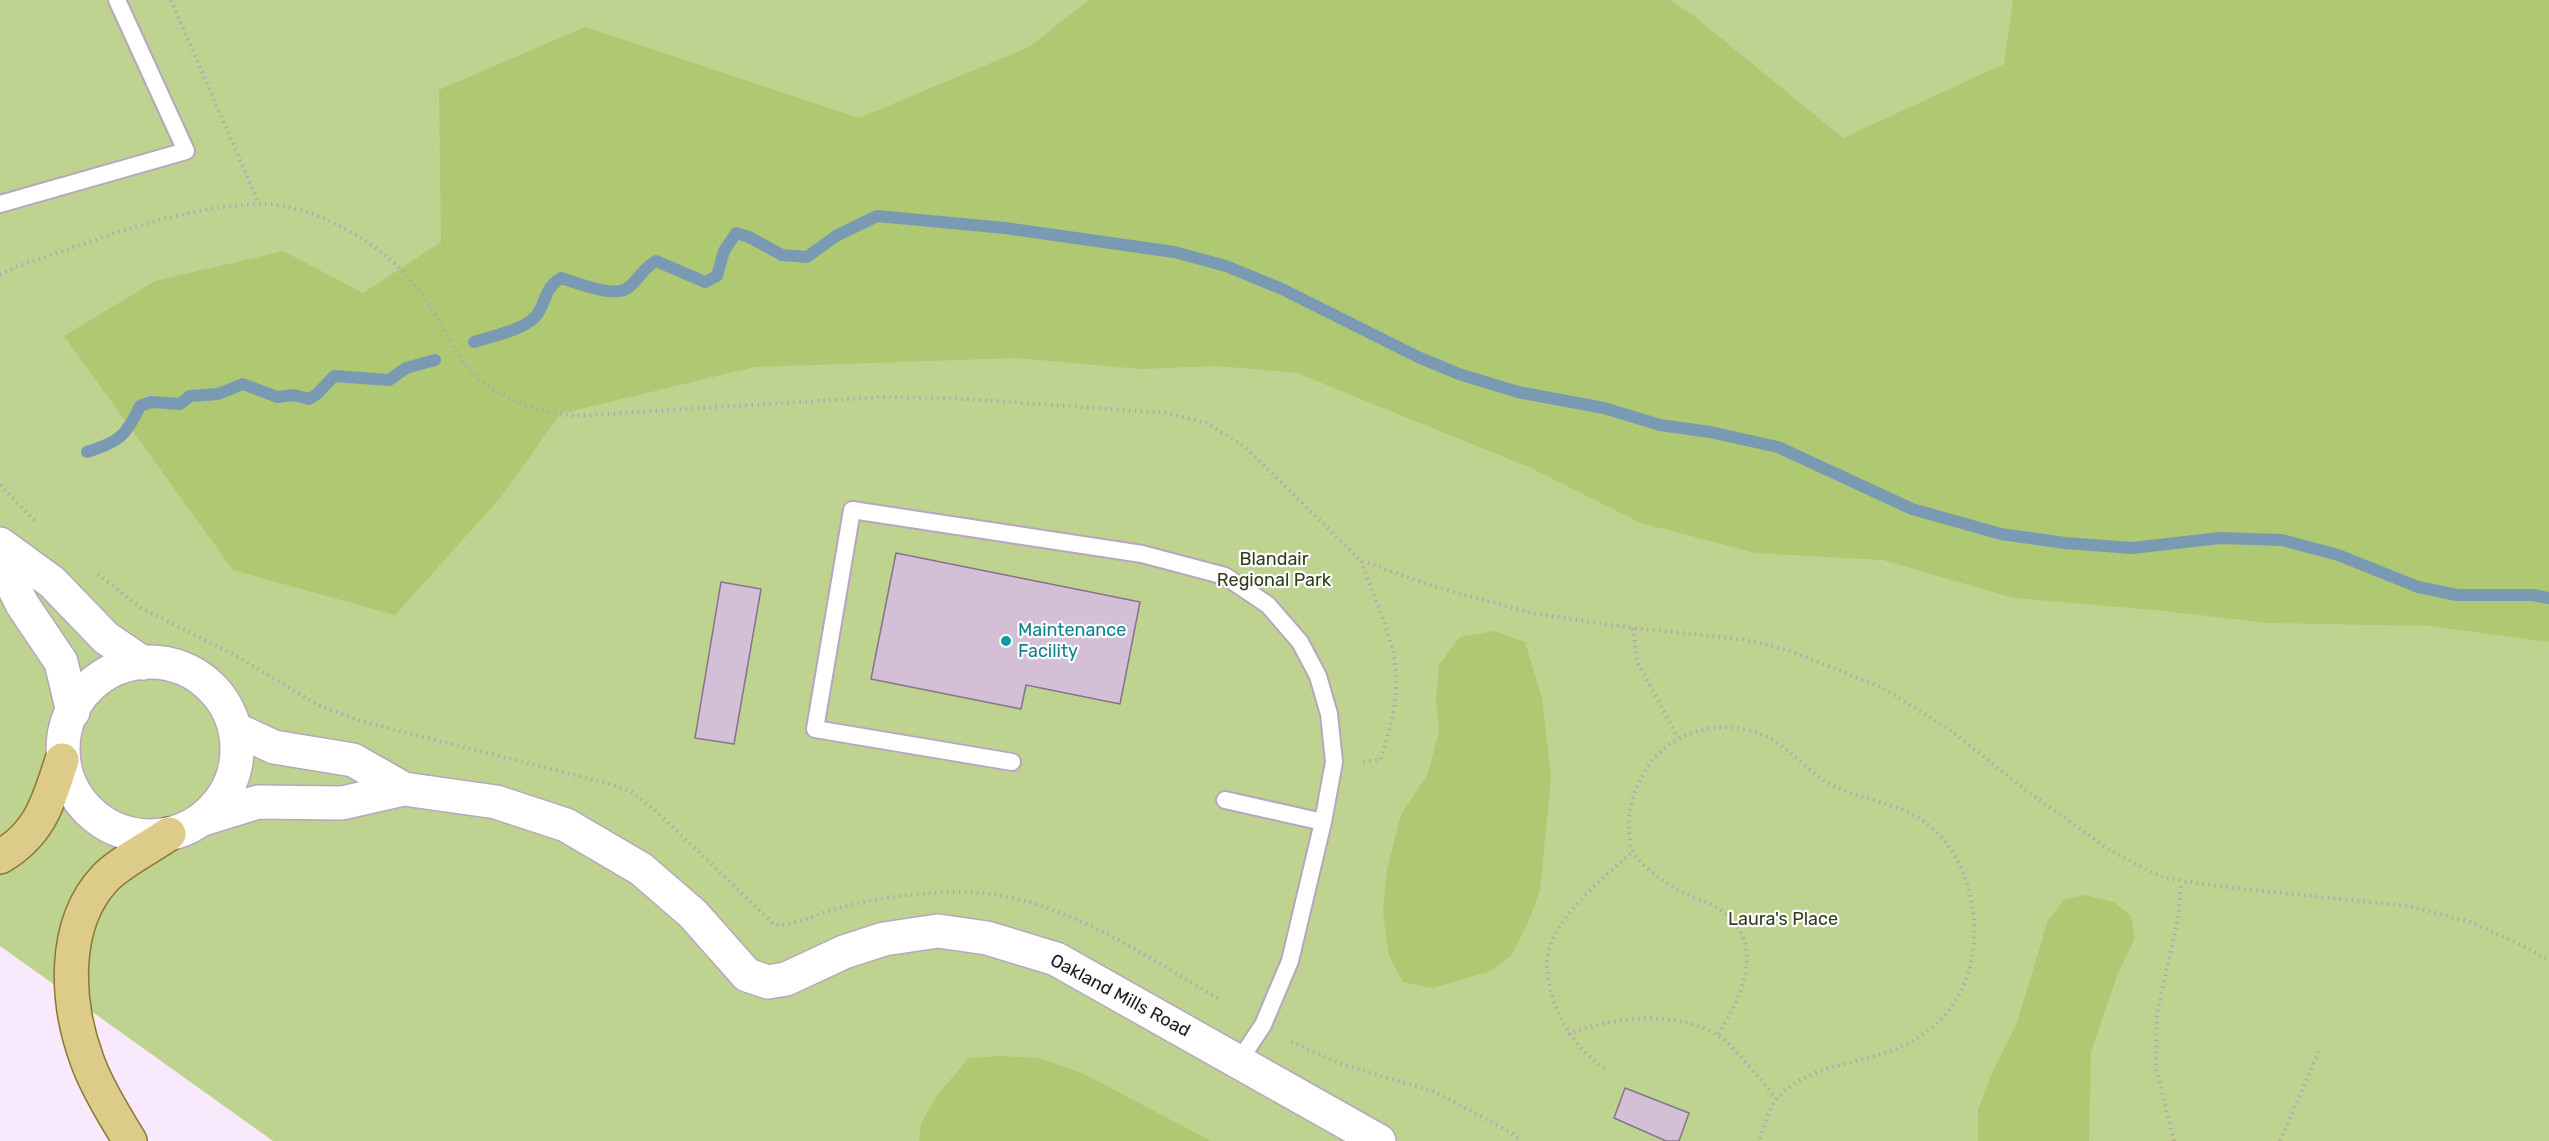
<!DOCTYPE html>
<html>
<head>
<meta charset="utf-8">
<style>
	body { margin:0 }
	canvas { display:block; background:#f9e9fc }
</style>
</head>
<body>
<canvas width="2549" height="1141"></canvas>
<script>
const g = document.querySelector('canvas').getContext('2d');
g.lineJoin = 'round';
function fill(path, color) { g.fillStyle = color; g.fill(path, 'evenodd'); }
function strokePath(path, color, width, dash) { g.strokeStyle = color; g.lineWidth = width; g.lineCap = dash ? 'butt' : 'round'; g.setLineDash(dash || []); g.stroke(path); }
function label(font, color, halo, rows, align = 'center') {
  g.font = font + ' Rubik,sans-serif'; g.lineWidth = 4.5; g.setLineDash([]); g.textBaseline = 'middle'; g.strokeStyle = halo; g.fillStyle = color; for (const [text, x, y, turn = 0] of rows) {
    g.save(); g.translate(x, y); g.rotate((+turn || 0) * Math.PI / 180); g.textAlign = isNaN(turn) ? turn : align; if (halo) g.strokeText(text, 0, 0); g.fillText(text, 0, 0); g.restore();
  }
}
const green = new Path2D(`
	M 0,0 L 2549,0 L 2549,1141 L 273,1141 L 0,946 Z`);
const forest = new Path2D(`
	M 1089,0 L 1670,0 L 1694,16 L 1843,138 L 2004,64 L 2013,0 L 2549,0 L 2549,642 L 2431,626 L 2269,623 L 2155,610 L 2013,598 L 1883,560 L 1756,553 L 1641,523 L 1531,468 L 1297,373 L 1218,366 L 1140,369 L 1017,358 L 754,367 L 560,414 L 501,497 L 395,615 L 233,570 L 64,336 L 155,281 L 283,251 L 363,293 L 441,242 L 439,90 L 585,27 L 859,118 L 1029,47 Z
	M 1494,631 L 1525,642 L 1542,698 L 1551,777 L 1540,890 L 1527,925 L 1511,956 L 1488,972 L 1432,988 L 1403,982 L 1389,956 L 1383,912 L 1387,869 L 1401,814 L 1427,776 L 1439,732 L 1436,698 L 1439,665 L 1460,637 Z
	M 2085,895 L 2114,902 L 2131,916 L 2135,938 L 2118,973 L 2091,1052 L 2089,1141 L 1978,1141 L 1978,1110 L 1994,1068 L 2017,1023 L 2048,920 L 2065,899 Z
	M 1002,1056 L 1039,1058 L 1084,1074 L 1211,1141 L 919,1141 L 921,1123 L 938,1094 L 969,1058 Z`);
const stream = new Path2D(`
	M 474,342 C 492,336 521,331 535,317 C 547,304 542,290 561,278 C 577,283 616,299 629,287 C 639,279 644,267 656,261 L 705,282 L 717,276 L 724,251 L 736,233 L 749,237 L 782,255 L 807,257 L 836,236 L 877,216 L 1005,228 L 1174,252 L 1226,266 L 1282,289 L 1418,357 L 1459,374 L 1518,392 L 1604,408 L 1660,425 L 1710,432 L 1778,447 L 1912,509 L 2001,534 L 2065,543 L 2132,548 L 2220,538 L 2282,540 L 2338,555 L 2418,587 L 2457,595 L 2533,595 L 2549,598
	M 87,452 C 119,442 126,436 140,406 L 151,402 L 180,404 L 190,396 L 218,394 L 243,384 L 277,397 L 294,395 L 309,399 L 317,394 L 334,376 L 389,380 L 406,368 L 435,360`);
const building = new Path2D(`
	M 896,553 L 1140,602 L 1120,704 L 1026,685 L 1021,709 L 871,679 Z
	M 721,582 L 761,589 L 734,744 L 695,738 Z
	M 1625,1088 L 1689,1113 L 1679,1141 L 1666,1141 L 1614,1118 Z`);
const path = new Path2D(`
	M 171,0 L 259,204
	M 0,275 L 16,267 C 94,241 175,207 258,204 C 314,203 384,244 418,289 C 435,310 446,336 461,359 C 486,395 533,412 575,416 L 880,397 L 952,398 L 1166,413 L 1207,423 L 1245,447 L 1360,560 L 1436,587 L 1536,614 L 1633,628 L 1742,639 L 1790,651 L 1881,687 L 1949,729 L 2028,792 L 2111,851 L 2164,878 L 2226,887 L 2408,906 L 2470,922 L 2518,943 L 2549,960
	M 0,485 L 37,523
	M 1361,561 C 1371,590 1386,622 1393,652 C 1401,689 1392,726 1380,760 L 1362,762
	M 98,574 L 141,608 L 233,654 L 318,705 L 364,722 L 610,784 L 632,792 L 656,811 L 775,925 C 796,925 815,915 836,909 C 856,903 878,899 899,896 C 933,892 969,889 1003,896 C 1082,911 1152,960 1221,1000
	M 1633,628 L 1637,661 L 1678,738
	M 1568,1034 C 1614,1017 1672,1010 1716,1034 C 1729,1040 1764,1084 1776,1098
	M 1718,1034 C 1742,996 1767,945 1722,911 C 1711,902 1694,899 1682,892 C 1673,888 1666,882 1658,877 C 1649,870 1636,860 1632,849 C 1629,841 1629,831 1629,822 C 1629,802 1638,782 1649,765 C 1679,723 1741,715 1782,746 C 1797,757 1809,771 1825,781 C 1849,796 1877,799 1903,810 C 1955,831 1978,891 1974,943 C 1969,1003 1932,1040 1875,1056 C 1842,1065 1805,1070 1779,1096 C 1769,1105 1764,1128 1759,1141
	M 1291,1042 L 1344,1065 L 1433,1091 L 1512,1133 L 1520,1141
	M 1604,1069 C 1577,1046 1563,1031 1552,995 C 1549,985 1546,970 1547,959 C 1553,917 1603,879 1632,852
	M 2174,1141 L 2156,1068 L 2157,1014 L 2179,913 L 2181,882
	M 2280,1141 L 2319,1051`);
const service = new Path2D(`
	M 0,204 L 186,151 L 117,0
	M 1012,762 L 815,729 L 852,510 L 1142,554 L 1225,576 L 1268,605 L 1300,642 L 1318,676 L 1329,714 L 1334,762 L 1323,822 L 1290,961 L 1263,1025 L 1239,1061
	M 1225,800 L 1323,822`);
const minor = new Path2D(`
	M 235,729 L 274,747 L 353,760 L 404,789
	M 203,819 L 258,802 L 342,803 L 404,789 L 496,802 L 566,825 L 641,869 L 693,914 L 747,975 L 768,982 L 786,979 L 844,952 L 884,939 L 938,931 L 987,938 L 1056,959 L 1379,1141`);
const tertiary = new Path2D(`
	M 0,544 L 52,582 L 106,638 L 143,663
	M 0,559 L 22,604 L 61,662 L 73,712
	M63 749a87 87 0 1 1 174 0a87 87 0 1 1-174 0Z`);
const primary = new Path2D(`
	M 0,857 C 41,833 48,802 62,760
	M 130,1141 C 115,1117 96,1086 87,1060 C 66,1003 61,925 105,878 C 119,863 152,846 169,834`);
const markers = [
	[1006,641,6,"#0f9aa8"]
];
const parkNames = [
	["Blandair",1274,560],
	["Regional Park",1274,581],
	["Laura's Place",1783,920]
];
const cultureNames = [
	["Maintenance",1018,631],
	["Facility",1018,652]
];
const streetNames = [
	["Oakland Mills Road",1120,996,28]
];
fill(green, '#bed390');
fill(forest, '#afc872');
strokePath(stream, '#7a9ab4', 12);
fill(building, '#d3c0d7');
strokePath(building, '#86758a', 1.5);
strokePath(service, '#b8a6bc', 20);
strokePath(minor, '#b8a6bc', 36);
strokePath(tertiary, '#b8a6bc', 36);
strokePath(primary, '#8c7732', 36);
strokePath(path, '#b3a6b6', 4, [1.5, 4.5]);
strokePath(service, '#fff', 16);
strokePath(minor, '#fff', 33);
strokePath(tertiary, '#fff', 33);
strokePath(primary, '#ddcb89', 33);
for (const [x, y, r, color] of markers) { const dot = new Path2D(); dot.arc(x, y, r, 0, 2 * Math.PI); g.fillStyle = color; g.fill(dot); strokePath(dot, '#fcfcfc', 2); }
label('18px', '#333d19', '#fcfcfc', parkNames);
label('18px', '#0d838f', '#fcfcfc', cultureNames, 'left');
label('18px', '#201922', '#fcfcfc', streetNames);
</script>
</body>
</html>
